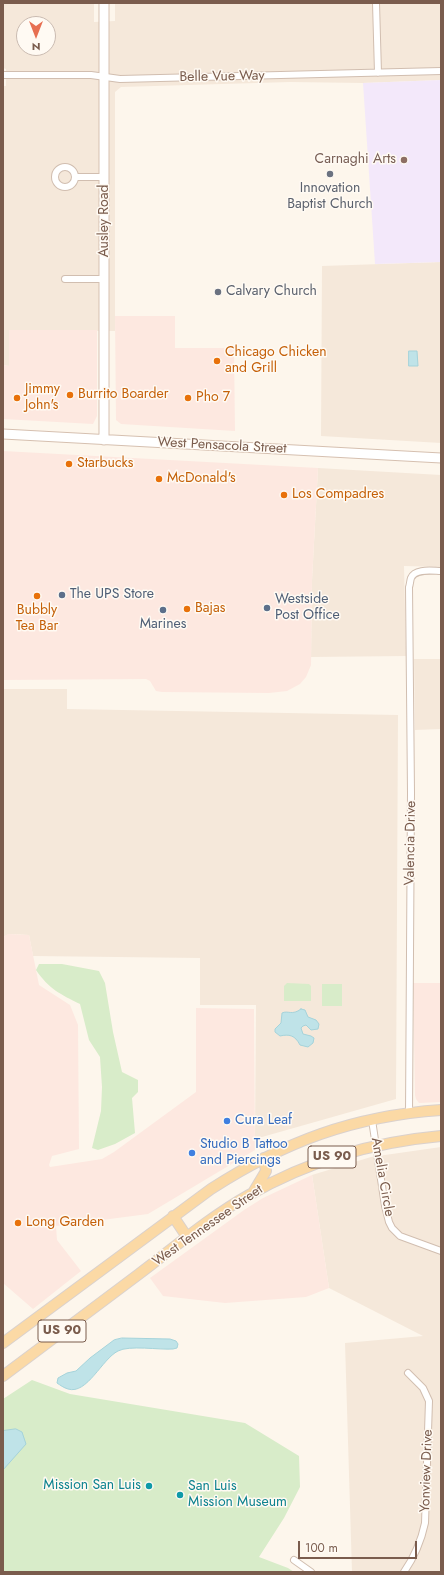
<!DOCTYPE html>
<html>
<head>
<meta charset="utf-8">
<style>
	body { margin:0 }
	#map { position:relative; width:444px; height:1575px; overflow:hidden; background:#fdf6ec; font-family:Jost,sans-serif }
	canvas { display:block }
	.frame { position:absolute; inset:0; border:4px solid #7a5c4d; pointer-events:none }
	.north { position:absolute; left:16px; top:16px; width:40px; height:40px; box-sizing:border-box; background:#fffaf3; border:1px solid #cabbb1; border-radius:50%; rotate:180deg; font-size:11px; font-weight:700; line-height:16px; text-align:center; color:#7a5c4d }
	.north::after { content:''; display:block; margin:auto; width:14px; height:18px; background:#e76f51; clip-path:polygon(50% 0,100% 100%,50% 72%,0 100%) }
	.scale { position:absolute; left:298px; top:1541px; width:119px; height:18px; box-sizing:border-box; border:2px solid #7a5c4d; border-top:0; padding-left:5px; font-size:12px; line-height:14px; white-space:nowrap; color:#7a5c4d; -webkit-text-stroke:3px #fffaf3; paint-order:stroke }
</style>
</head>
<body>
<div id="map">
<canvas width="444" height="1575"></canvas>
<div class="frame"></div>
<div class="north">N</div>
<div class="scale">100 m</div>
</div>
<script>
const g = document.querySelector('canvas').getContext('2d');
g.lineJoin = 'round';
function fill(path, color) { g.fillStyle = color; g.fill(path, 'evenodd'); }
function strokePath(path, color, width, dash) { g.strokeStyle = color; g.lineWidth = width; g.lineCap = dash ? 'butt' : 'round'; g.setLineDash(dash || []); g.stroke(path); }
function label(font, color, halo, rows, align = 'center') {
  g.font = font + ' Jost,sans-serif'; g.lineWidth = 3; g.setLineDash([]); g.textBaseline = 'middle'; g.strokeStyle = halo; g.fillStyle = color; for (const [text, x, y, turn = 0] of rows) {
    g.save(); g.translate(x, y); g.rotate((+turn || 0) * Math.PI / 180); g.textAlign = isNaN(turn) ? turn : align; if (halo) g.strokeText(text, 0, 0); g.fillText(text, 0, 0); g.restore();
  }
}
const residential = new Path2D(`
	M 3,3 L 94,3 L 94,22 L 115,21 L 115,3 L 441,3 L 441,80 L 363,83 L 290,82 L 121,87 L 115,92 L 115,331 L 9,330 L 9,366 L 3,365 L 3,86 L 6,86 L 6,69 L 3,68 ZM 24,24 L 48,24 L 48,48 L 24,48 Z
	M 441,262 L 441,443 L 321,436 L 322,266 Z
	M 318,468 L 441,475 L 441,567 L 404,566 L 406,656 L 311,657 L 312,580 Z
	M 414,659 L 441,659 L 441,729 L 415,730 Z
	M 3,689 L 67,689 L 67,709 L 398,715 L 396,1099 L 255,1139 L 256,1005 L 200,1005 L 200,958 L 33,956 L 29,935 L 9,934 L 3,937 Z
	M 441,1147 L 441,1572 L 352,1572 L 345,1343 L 423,1336 L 329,1288 L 312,1175 L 371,1157 Z`);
const commercial = new Path2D(`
	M 115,316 L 175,316 L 175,348 L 234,348 L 235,431 L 121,424 L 116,420 Z
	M 9,330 L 97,330 L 97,416 L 93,424 L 3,419 L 3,365 L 9,366 Z
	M 3,451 L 318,468 L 312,580 L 311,665 L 306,677 L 300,684 L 287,691 L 269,693 L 162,692 L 156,691 L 150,681 L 146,679 L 3,680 Z
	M 8,934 L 29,935 L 39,985 L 70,1005 L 78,1025 L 79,1149 L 52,1156 L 49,1165 L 50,1167 L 102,1159 L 114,1152 L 196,1092 L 196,1008 L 254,1009 L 255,1150 L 148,1214 L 56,1226 L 57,1240 L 81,1271 L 33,1309 L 3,1283 L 3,937 Z
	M 413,983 L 441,983 L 441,1102 L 419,1103 L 416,1099 L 415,1095 Z
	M 312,1175 L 329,1288 L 306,1297 L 225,1303 L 163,1296 L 150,1278 L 244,1210 L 263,1198 Z`);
const education = new Path2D(`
	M 441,80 L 441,262 L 375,264 L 363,83 Z`);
const green = new Path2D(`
	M 39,964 L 62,964 L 99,971 L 105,983 L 113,1032 L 122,1072 L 138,1080 L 138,1092 L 132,1098 L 135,1133 L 115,1144 L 98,1150 L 92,1148 L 101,1111 L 102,1087 L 100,1057 L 89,1040 L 80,1004 C 60,994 49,989 36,970 Z
	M 287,983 L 309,984 L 311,986 L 311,1001 L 284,1001 L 284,986 Z
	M 322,984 L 342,984 L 342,1006 L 322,1006 Z
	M 32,1380 L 70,1394 L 245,1423 L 299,1456 L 300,1487 L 284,1518 L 259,1557 L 288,1568 L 294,1572 L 3,1572 L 3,1399 Z`);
const water = new Path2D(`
	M 409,351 L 417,351 L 418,366 L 409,366 Z
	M 301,1009 L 305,1010 L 308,1017 L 316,1020 L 319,1024 L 318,1029 L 311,1030 L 306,1025 L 303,1026 L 301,1028 L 303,1034 L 311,1036 L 314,1038 L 313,1043 L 308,1047 L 300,1045 C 295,1035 289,1034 280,1036 L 275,1032 L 275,1029 L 281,1023 L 282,1013 C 288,1010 292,1016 301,1009 Z
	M 122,1338 L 170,1339 L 176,1341 L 178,1344 L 177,1348 L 173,1349 C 159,1350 129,1345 118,1351 C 102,1359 87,1395 68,1389 C 64,1388 60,1385 57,1383 L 58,1378 L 67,1373 L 76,1371 L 90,1358 L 114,1340 Z
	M 16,1429 L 22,1432 L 26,1444 L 3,1470 L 3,1431 Z`);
const street = new Path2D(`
	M 376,3 L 378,73
	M 3,75 L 91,75 L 120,79 L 441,71
	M55 177a10 10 0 1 1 20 0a10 10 0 1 1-20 0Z
	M 75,177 L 104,177
	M 65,279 L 105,279
	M 409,1113 L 411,793 L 409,587 C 410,585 410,581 411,578 C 415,568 433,571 441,571
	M 372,1120 L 385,1206 L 389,1222 L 392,1228 L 400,1236 L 441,1251
	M 294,1560 L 311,1572
	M 404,1572 C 415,1556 421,1542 425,1523 L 429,1401 L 423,1388 L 408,1373`);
const secondary = new Path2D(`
	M 3,434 L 441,458
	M 104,440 L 104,3`);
const primary = new Path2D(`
	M 254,1191 L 266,1171 L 264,1158
	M 173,1216 L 187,1237
	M 3,1343 L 211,1189 C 284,1142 353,1116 441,1110
	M 3,1376 C 48,1342 93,1308 139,1274 C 175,1247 210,1217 249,1195 C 308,1161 374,1142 441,1136`);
const markers = [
	[404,160,4,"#8d6e63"],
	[330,174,4,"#6b7280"],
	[218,292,4,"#6b7280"],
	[217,361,4,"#e8710a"],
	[70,395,4,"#e8710a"],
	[17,398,4,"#e8710a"],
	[188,398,4,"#e8710a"],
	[69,464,4,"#e8710a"],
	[159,479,4,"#e8710a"],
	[284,495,4,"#e8710a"],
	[62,595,4,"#5c6f8a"],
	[37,596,4,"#e8710a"],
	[267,608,4,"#5c6f8a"],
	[187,609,4,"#e8710a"],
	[163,610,4,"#5c6f8a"],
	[227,1121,4,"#3f7fe0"],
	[192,1153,4,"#3f7fe0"],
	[18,1223,4,"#e8710a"],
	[149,1486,4,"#0f9aa8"],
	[180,1495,4,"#0f9aa8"]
];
const shields = [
	[332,1157,48],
	[62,1331,48]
];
const shieldNames = [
	["US 90",332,1157],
	["US 90",62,1331]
];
const streetNames = [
	["Belle Vue Way",222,77,-1],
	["Ausley Road",105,221,-90],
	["West Pensacola Street",222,446,3],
	["Valencia Drive",411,843,-89],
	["Amelia Circle",382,1177,80],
	["West Tennessee Street",208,1226,-35],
	["Yonview Drive",427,1471,-88]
];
const educationNames = [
	["Carnaghi Arts",396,160]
];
const worshipNames = [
	["Innovation",330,189],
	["Baptist Church",330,205],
	["Calvary Church",226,292,"left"]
];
const foodNames = [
	["Chicago Chicken",225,353],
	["and Grill",225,369],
	["Jimmy",25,390],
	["John's",25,406],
	["Burrito Boarder",78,395],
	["Pho 7",196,398],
	["Starbucks",77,464],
	["McDonald's",167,479],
	["Los Compadres",292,495],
	["Bajas",195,609],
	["Bubbly",37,611,"center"],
	["Tea Bar",37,627,"center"],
	["Long Garden",26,1223]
];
const serviceNames = [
	["The UPS Store",70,595],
	["Westside",275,600],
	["Post Office",275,616],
	["Marines",163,625,"center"]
];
const shopNames = [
	["Cura Leaf",235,1121],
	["Studio B Tattoo",200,1145],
	["and Piercings",200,1161]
];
const cultureNames = [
	["Mission San Luis",141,1486],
	["San Luis",188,1487,"left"],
	["Mission Museum",188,1503,"left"]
];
fill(residential, '#f5e8da');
fill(commercial, '#fde8e0');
fill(education, '#f3e8fa');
fill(green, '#d8ecc9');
fill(water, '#bfe3e8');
strokePath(water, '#a5d3da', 1);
strokePath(street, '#d1beb0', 8);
strokePath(secondary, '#d6c0b0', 11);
strokePath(primary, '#dad1cd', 12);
strokePath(street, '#fff', 6);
strokePath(secondary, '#fff', 9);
strokePath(primary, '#fbd9a5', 10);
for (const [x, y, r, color] of markers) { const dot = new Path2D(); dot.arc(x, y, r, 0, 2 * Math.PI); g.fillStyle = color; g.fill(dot); strokePath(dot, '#fffaf3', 1.5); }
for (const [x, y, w] of shields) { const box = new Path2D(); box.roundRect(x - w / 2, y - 11, w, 22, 3); g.fillStyle = '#fffaf3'; g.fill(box); strokePath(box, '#7a5c4d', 1); }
label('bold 13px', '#7a5c4d', null, shieldNames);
label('14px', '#7a5c4d', '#fffaf3', streetNames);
label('14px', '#785e54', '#fffaf3', educationNames, 'right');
label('14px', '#5b616d', '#fffaf3', worshipNames);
label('14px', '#c56008', '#fffaf3', foodNames, 'left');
label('14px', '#4e5e75', '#fffaf3', serviceNames, 'left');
label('14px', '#366cbe', '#fffaf3', shopNames, 'left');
label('14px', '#0d838f', '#fffaf3', cultureNames, 'right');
</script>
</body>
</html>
